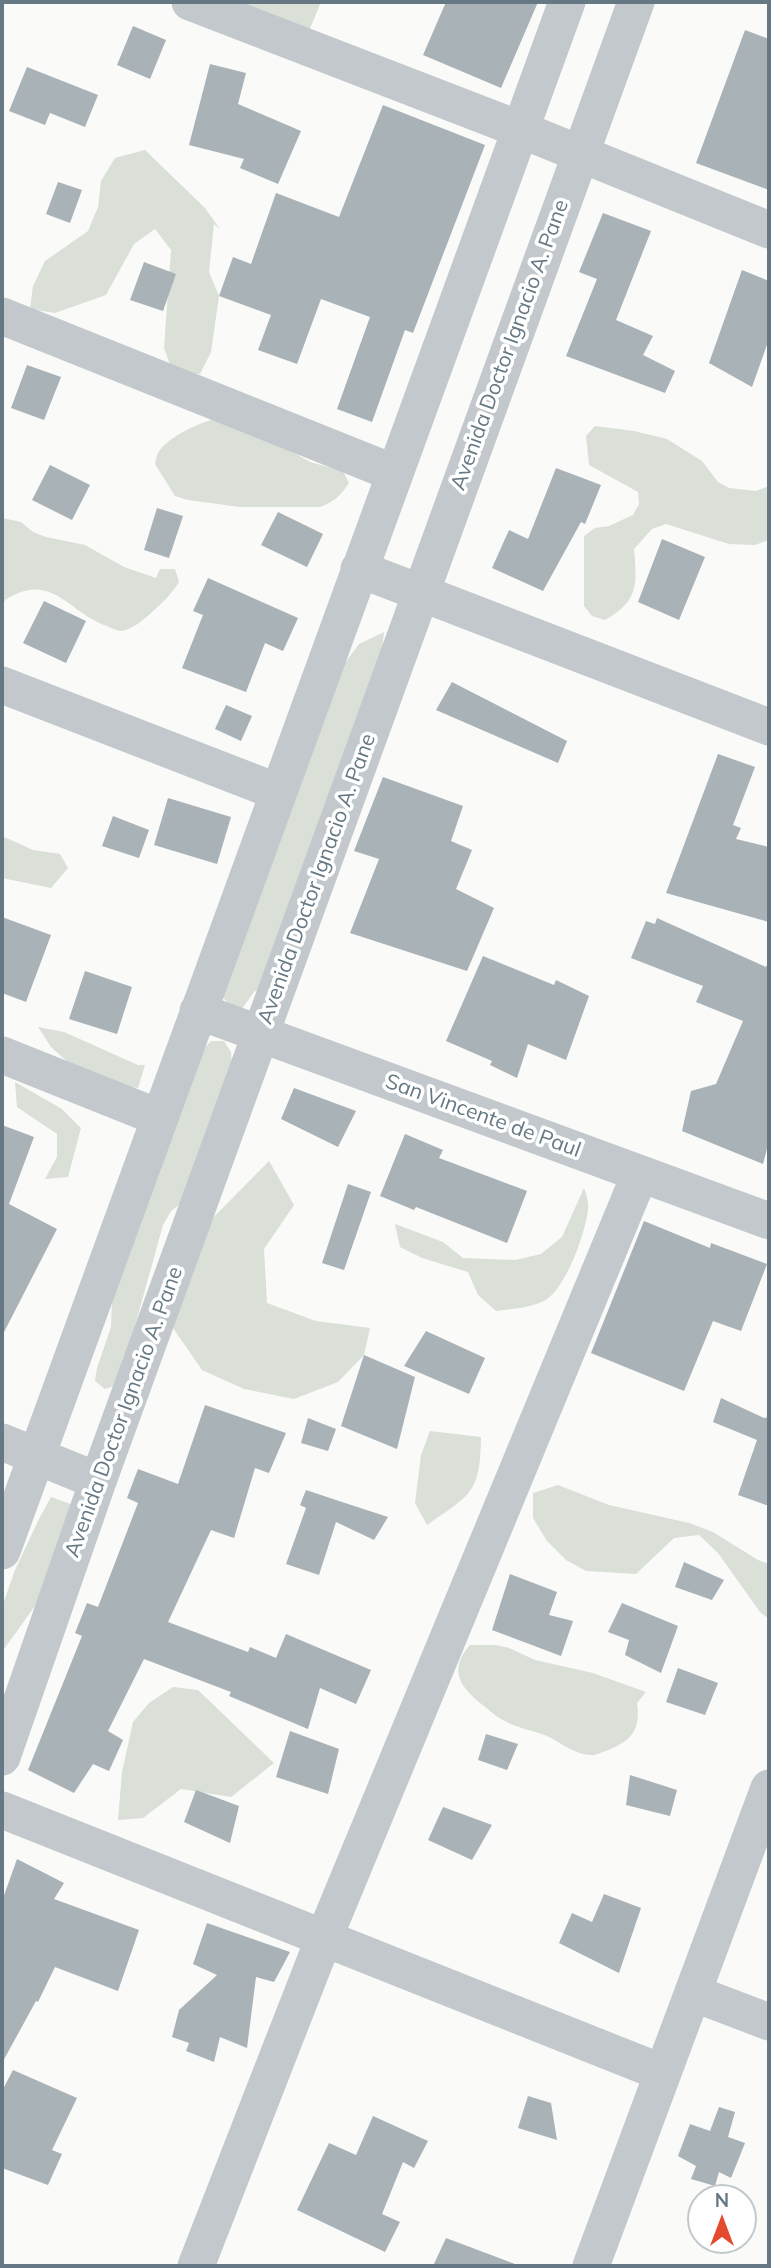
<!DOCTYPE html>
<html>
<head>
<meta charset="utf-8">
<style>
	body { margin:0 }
	#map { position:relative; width:771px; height:2268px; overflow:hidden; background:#fafaf8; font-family:Mulish,sans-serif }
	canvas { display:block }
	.frame { position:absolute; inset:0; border:4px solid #657883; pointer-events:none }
	.north { position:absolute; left:687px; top:2184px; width:70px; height:70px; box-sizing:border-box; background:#fff; border:2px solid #c1c9cd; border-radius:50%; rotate:0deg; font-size:19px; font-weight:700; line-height:28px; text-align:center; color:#657883 }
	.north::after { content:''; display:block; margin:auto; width:24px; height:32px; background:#e34b2e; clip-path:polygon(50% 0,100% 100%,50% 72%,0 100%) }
</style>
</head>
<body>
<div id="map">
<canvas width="771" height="2268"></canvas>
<div class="frame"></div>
<div class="north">N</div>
</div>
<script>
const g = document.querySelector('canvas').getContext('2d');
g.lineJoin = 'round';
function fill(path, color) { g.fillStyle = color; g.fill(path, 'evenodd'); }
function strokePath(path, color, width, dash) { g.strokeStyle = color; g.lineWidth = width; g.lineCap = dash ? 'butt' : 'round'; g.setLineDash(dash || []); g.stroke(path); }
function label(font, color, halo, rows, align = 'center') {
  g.font = font + ' Mulish,sans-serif'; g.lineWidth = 7; g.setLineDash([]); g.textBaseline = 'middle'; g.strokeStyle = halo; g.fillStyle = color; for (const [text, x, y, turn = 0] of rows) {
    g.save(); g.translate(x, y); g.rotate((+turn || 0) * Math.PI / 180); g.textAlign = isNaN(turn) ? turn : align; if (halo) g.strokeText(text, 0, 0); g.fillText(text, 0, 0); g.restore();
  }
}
const green = new Path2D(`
	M 236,2 L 321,2 L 309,31 Z
	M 145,150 L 205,208 L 220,229 L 214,224 L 209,272 L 219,296 L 211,352 L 200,374 L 173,373 L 164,348 L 171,250 L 155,229 L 134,244 L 106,295 L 55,313 L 30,309 L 33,286 L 45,261 L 88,231 L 98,207 L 101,181 L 115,158 Z
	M 219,418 L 246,425 L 310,462 L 343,471 L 349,483 C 341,495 334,502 320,507 L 240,507 L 188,500 L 175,496 L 155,464 C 156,460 156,456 158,453 C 167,437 202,421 219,418 Z
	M 595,426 L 634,431 L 667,439 L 702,461 L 718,482 L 729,488 L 756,491 L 769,486 L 769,540 L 755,545 L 729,544 L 666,524 L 652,529 L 634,549 C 637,584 639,601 605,620 L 592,616 L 584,606 L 584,536 L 595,528 L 609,526 L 633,515 L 639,504 L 638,492 L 589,465 L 586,436 Z
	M 2,518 L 21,522 L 33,532 L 46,537 L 85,545 L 124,567 L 156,578 L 160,569 L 175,569 L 179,582 C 171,595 161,604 150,614 C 142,621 132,629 122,631 C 117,631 111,628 107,626 C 67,612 52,570 5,600 L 2,610 Z
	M 384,632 L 378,686 L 265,984 L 254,992 L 239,1013 L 220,995 L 342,667 L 359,644 Z
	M 2,836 L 33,850 L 60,854 L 68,868 L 51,888 L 2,878 Z
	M 38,1027 L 64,1032 L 138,1065 L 145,1065 L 138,1088 L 90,1082 L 51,1047 Z
	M 211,1041 L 224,1041 L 231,1052 L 232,1065 L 192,1195 L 171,1211 L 163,1225 L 129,1347 L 122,1359 L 125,1374 L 117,1385 L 105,1389 L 95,1381 L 97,1368 L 111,1327 L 113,1272 L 186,1069 Z
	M 15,1082 L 62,1109 L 81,1128 L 68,1177 L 45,1179 L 57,1157 L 57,1134 L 17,1107 Z
	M 269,1161 L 294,1205 L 264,1249 L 267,1303 L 316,1321 L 370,1328 L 364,1355 L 338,1382 L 294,1399 L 244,1389 L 202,1370 L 173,1328 L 197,1234 Z
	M 584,1188 C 586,1194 589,1202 588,1209 C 586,1232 565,1291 544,1301 C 529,1308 512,1309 496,1311 L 478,1295 L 468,1272 L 422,1258 L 400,1247 L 395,1224 L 443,1242 L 463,1258 L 515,1260 L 541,1254 L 562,1237 Z
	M 430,1431 L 481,1437 C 480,1494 471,1494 427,1525 L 415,1503 L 421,1455 Z
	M 558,1485 L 609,1505 L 689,1523 L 713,1532 L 758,1560 L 769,1564 L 769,1619 L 760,1612 L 718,1553 L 699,1535 L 674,1538 L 636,1574 L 586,1571 L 566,1560 L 547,1541 L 533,1518 L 533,1493 Z
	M 51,1497 L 76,1506 L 70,1557 L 2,1652 L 2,1607 L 15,1570 L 38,1521 Z
	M 470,1645 L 496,1645 L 509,1648 L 535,1660 L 593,1673 L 646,1692 L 637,1703 C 641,1731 631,1741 606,1751 C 601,1752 595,1756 591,1755 C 575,1755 560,1742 547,1736 C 535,1731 522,1729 511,1724 C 501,1720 492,1713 484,1706 C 461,1688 447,1671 470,1645 Z
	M 173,1687 L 198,1690 L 274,1763 L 231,1797 L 181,1789 L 143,1818 L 118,1820 L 122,1772 L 133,1722 L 149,1703 Z`);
const building = new Path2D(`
	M 446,2 L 538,2 L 501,88 L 423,55 Z
	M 133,26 L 166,40 L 150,79 L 117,65 Z
	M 745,30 L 769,39 L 769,190 L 696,163 Z
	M 210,64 L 246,73 L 238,104 L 301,131 L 278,184 L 240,168 L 244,159 L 189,145 Z
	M 27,67 L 98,95 L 85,127 L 50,113 L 45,125 L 9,111 Z
	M 383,105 L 485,145 L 413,333 L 405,330 L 372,422 L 337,409 L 370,317 L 321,299 L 297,364 L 258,350 L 271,315 L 219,296 L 233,257 L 251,264 L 276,193 L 339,217 Z
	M 58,182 L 82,190 L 70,223 L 46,214 Z
	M 603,213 L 651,231 L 616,320 L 653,336 L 643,355 L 675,371 L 665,393 L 566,356 L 597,279 L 579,272 Z
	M 144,262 L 176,274 L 163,311 L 130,300 Z
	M 742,270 L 769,281 L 769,339 L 752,387 L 709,363 Z
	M 27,365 L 61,377 L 44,420 L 11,408 Z
	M 50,465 L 90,485 L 72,520 L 32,500 Z
	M 556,468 L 601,485 L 585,524 L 581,522 L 543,591 L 492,568 L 509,530 L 528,539 Z
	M 157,508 L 183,516 L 169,558 L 144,550 Z
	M 278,512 L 323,534 L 307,567 L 261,545 Z
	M 662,539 L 705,557 L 679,620 L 638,602 Z
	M 208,578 L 298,618 L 283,651 L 265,643 L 246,692 L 182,668 L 203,615 L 193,611 Z
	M 44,601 L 86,621 L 66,663 L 23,643 Z
	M 452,682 L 567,741 L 558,763 L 436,710 Z
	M 226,705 L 252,716 L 241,741 L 215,729 Z
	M 718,754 L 755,767 L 733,825 L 741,828 L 736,839 L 769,847 L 769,922 L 666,893 Z
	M 383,777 L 463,806 L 451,841 L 472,850 L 456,889 L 494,908 L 467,971 L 350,933 L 379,859 L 354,851 Z
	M 168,798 L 231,817 L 217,864 L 154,845 Z
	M 113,816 L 149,830 L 139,858 L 102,846 Z
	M 2,917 L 51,935 L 26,1002 L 2,993 Z
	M 657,918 L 766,967 L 769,960 L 769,1141 L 763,1164 L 682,1131 L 691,1091 L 716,1084 L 743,1021 L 696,1002 L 703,986 L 631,958 L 646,921 L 655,924 Z
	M 483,956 L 554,985 L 556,980 L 589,996 L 566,1060 L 528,1044 L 517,1078 L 490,1065 L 492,1061 L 446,1041 Z
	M 85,971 L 132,987 L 117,1034 L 69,1019 Z
	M 294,1088 L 356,1111 L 338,1147 L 281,1119 Z
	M 2,1125 L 34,1137 L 9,1204 L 57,1229 L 2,1336 Z
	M 405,1134 L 443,1150 L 439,1158 L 527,1191 L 507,1243 L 416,1207 L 414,1210 L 380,1196 Z
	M 348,1184 L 371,1192 L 344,1270 L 322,1263 Z
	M 644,1221 L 710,1248 L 711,1243 L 767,1264 L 741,1331 L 713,1321 L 684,1391 L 591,1353 Z
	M 426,1331 L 485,1358 L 469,1394 L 404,1366 Z
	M 364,1355 L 415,1377 L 397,1449 L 341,1426 Z
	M 721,1398 L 764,1418 L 769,1417 L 769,1506 L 738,1495 L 757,1440 L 713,1422 Z
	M 205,1405 L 286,1433 L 269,1473 L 255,1468 L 234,1538 L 211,1530 L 168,1622 L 248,1652 L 250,1647 L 276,1658 L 286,1634 L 371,1670 L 356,1704 L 320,1688 L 308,1729 L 229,1696 L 231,1692 L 144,1659 L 108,1731 L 123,1740 L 109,1771 L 93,1764 L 74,1793 L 28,1770 L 82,1636 L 75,1633 L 87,1603 L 98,1607 L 138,1503 L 127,1498 L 138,1469 L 178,1484 Z
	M 308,1418 L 336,1429 L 328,1451 L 301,1443 Z
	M 306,1490 L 342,1502 L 388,1517 L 374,1540 L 336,1522 L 319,1575 L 286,1564 L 306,1508 L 300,1505 Z
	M 684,1562 L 724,1580 L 712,1600 L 675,1587 Z
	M 510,1574 L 557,1592 L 549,1615 L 573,1621 L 561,1656 L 492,1630 Z
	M 622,1603 L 678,1626 L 661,1673 L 625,1655 L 629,1640 L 608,1632 Z
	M 678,1668 L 718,1683 L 705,1715 L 666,1702 Z
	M 290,1731 L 339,1749 L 328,1794 L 276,1777 Z
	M 486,1734 L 518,1744 L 507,1770 L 478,1760 Z
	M 630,1775 L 677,1790 L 670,1816 L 626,1805 Z
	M 196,1790 L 239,1806 L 230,1843 L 184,1822 Z
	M 443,1807 L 492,1825 L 472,1860 L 428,1840 Z
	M 17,1859 L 64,1883 L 54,1899 L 139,1930 L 118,1991 L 55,1967 L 38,2002 L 36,2001 L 2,2063 L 2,1901 Z
	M 604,1894 L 641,1908 L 619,1973 L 559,1943 L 572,1913 L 592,1922 Z
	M 207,1923 L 290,1952 L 274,1982 L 256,1977 L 247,2048 L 220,2037 L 214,2062 L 186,2051 L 189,2043 L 172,2037 L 179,2010 L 217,1975 L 193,1964 Z
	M 13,2070 L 77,2098 L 52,2150 L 62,2154 L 48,2185 L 2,2168 L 2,2091 Z
	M 528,2096 L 551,2103 L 557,2140 L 518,2128 Z
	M 719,2107 L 735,2112 L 728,2137 L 745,2143 L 731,2178 L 719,2172 L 715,2186 L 691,2179 L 696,2166 L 678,2156 L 690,2124 L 710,2131 Z
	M 373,2116 L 428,2141 L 414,2168 L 403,2162 L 382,2214 L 400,2222 L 385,2252 L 297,2210 L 329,2143 L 356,2155 Z
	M 446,2238 L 515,2264 L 514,2266 L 433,2266 Z`);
const minor = new Path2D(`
	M 190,2 L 519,129 L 769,230
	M 2,316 L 394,473
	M 359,569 L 769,727
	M 2,685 L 278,792
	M 198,1011 L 769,1221
	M 2,1055 L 160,1118
	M 2,1442 L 98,1481
	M 2,1551 L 567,2
	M 2,1757 L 98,1481 L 636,2
	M 2,1810 L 663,2073
	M 693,1993 L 769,2022
	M 196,2266 L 324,1938 L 640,1174
	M 591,2266 L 769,1788`);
const streetNames = [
	["Avenida Doctor Ignacio A. Pane",510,345,-70],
	["Avenida Doctor Ignacio A. Pane",317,879,-70],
	["San Vincente de Paul",483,1116,20],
	["Avenida Doctor Ignacio A. Pane",124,1412,-70]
];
fill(green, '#dadfd7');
fill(building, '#a8b2b7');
strokePath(minor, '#c3c8cc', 37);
label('21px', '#657883', '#fff', streetNames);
</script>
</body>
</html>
